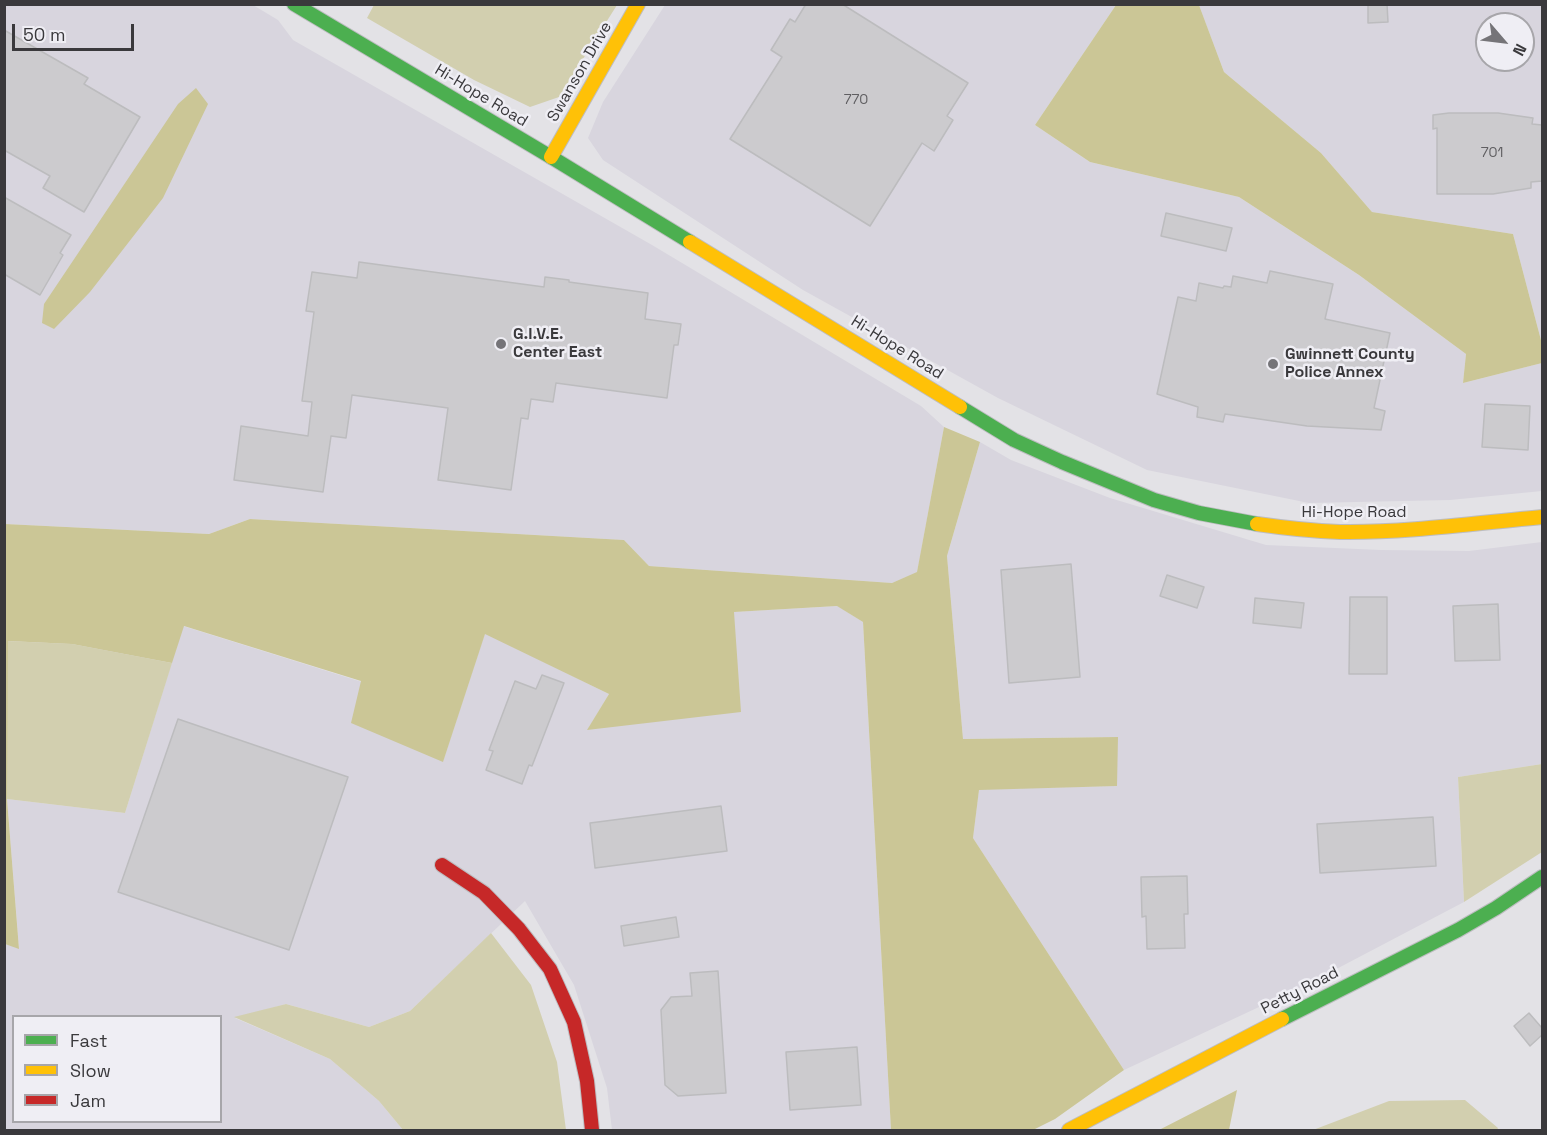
<!DOCTYPE html>
<html>
<head>
<meta charset="utf-8">
<style>
	body { margin:0 }
	#map { position:relative; width:1547px; height:1135px; overflow:hidden; background:#e3e2e6; font-family:"Space Grotesk",sans-serif }
	canvas { display:block }
	.frame { position:absolute; inset:0; border:6px solid #3a393c; pointer-events:none }
	.legend { position:absolute; left:12px; top:1015px; width:210px; height:108px; box-sizing:border-box; background:#efeef4; border:2px solid #a7a6aa; margin:0; padding:8px 10px; list-style:none; font-size:18px; color:#3a393c }
	.legend li { display:flex; align-items:center; gap:12px; height:30px }
	.legend b { width:30px; border:2px solid #a7a6aa }
	.north { position:absolute; left:1475px; top:12px; width:60px; height:60px; box-sizing:border-box; background:#efeef4; border:2px solid #a7a6aa; border-radius:50%; rotate:118deg; font-size:16px; font-weight:700; line-height:24px; text-align:center; color:#3a393c }
	.north::after { content:''; display:block; margin:auto; width:21px; height:27px; background:#757478; clip-path:polygon(50% 0,100% 100%,50% 72%,0 100%) }
	.scale { position:absolute; left:12px; top:24px; width:122px; height:27px; box-sizing:border-box; border:3px solid #3a393c; border-top:0; padding-left:8px; font-size:18px; line-height:21px; white-space:nowrap; color:#3a393c; -webkit-text-stroke:4px #efeef4; paint-order:stroke }
</style>
</head>
<body>
<div id="map">
<canvas width="1547" height="1135"></canvas>
<div class="frame"></div>
<ul class="legend">
<li><b style="height:8px;background:#4caf50"></b>Fast</li>
<li><b style="height:8px;background:#ffc107"></b>Slow</li>
<li><b style="height:8px;background:#c62828"></b>Jam</li>
</ul>
<div class="north">N</div>
<div class="scale">50 m</div>
</div>
<script>
const g = document.querySelector('canvas').getContext('2d');
g.lineJoin = 'round';
function fill(path, color) { g.fillStyle = color; g.fill(path, 'evenodd'); }
function strokePath(path, color, width, dash) { g.strokeStyle = color; g.lineWidth = width; g.lineCap = dash ? 'butt' : 'round'; g.setLineDash(dash || []); g.stroke(path); }
function label(font, color, halo, rows, align = 'center') {
  g.font = font + ' "Space Grotesk",sans-serif'; g.lineWidth = 5; g.setLineDash([]); g.textBaseline = 'middle'; g.strokeStyle = halo; g.fillStyle = color; for (const [text, x, y, turn = 0] of rows) {
    g.save(); g.translate(x, y); g.rotate((+turn || 0) * Math.PI / 180); g.textAlign = isNaN(turn) ? turn : align; if (halo) g.strokeText(text, 0, 0); g.fillText(text, 0, 0); g.restore();
  }
}
const built = new Path2D(`
	M 4,5 L 253,5 L 278,20 L 293,40 L 652,245 L 921,406 L 944,427 L 917,573 L 892,583 L 649,566 L 624,540 L 250,519 L 209,534 L 5,524 Z
	M 665,5 L 1116,5 L 1035,125 L 1090,162 L 1239,197 L 1359,275 L 1466,354 L 1463,383 L 1542,363 L 1542,491 L 1450,500 L 1309,503 L 1147,470 L 998,398 L 803,290 L 603,160 L 588,138 L 603,102 Z
	M 1199,5 L 1542,5 L 1542,344 L 1513,234 L 1372,212 L 1321,153 L 1224,72 ZM 1487,24 L 1523,24 L 1523,60 L 1487,60 Z
	M 980,442 L 1011,460 L 1110,498 L 1266,545 L 1381,550 L 1469,551 L 1542,542 L 1542,764 L 1458,777 L 1464,902 L 1304,986 L 1124,1070 L 973,838 L 979,789 L 1117,786 L 1117,737 L 963,739 L 947,556 Z
	M 838,606 L 863,622 L 891,1130 L 612,1130 L 607,1088 L 574,985 L 525,901 L 410,1011 L 369,1027 L 286,1004 L 235,1018 L 330,1059 L 379,1101 L 403,1130 L 5,1130 L 5,944 L 19,948 L 7,799 L 125,813 L 183,626 L 362,682 L 443,761 L 485,633 L 609,694 L 588,729 L 733,612 ZM 14,1016 L 220,1016 L 220,1122 L 14,1122 Z`);
const green = new Path2D(`
	M 374,5 L 374,4 L 617,5 L 559,97 L 530,107 L 474,80 L 367,18 Z
	M 7,641 L 72,644 L 172,663 L 125,813 L 7,799 Z
	M 1542,764 L 1542,852 L 1464,902 L 1458,777 Z
	M 491,933 L 531,985 L 557,1062 L 566,1130 L 403,1130 L 379,1101 L 330,1059 L 234,1017 L 286,1004 L 369,1027 L 410,1011 Z
	M 1465,1100 L 1498,1128 L 1497,1130 L 1313,1130 L 1389,1101 Z`);
const forest = new Path2D(`
	M 1116,5 L 1199,5 L 1224,72 L 1321,153 L 1372,212 L 1513,234 L 1542,344 L 1542,363 L 1463,383 L 1466,354 L 1359,275 L 1239,197 L 1090,162 L 1035,125 Z
	M 196,88 L 208,104 L 163,198 L 90,292 L 54,329 L 42,323 L 44,304 L 178,104 Z
	M 944,427 L 980,442 L 947,556 L 963,739 L 1118,737 L 1117,786 L 979,790 L 973,838 L 1124,1070 L 1055,1119 L 1033,1130 L 891,1130 L 863,622 L 837,606 L 734,612 L 741,712 L 587,730 L 609,694 L 485,634 L 443,762 L 351,723 L 361,681 L 184,626 L 172,663 L 72,644 L 8,641 L 7,799 L 19,949 L 5,944 L 5,524 L 209,534 L 250,519 L 624,540 L 649,566 L 892,583 L 917,572 Z
	M 1237,1090 L 1229,1130 L 1159,1130 Z`);
const building = new Path2D(`
	M 806,4 L 842,4 L 968,83 L 947,116 L 953,120 L 934,151 L 922,143 L 870,226 L 730,139 L 782,57 L 771,50 L 790,19 L 795,22 Z
	M 1368,4 L 1387,4 L 1388,22 L 1368,23 Z
	M 4,30 L 88,78 L 84,84 L 140,117 L 84,212 L 43,188 L 50,176 L 4,150 Z
	M 1449,113 L 1498,113 L 1533,118 L 1532,124 L 1542,125 L 1542,181 L 1531,182 L 1531,188 L 1493,194 L 1437,194 L 1437,128 L 1433,129 L 1433,115 Z
	M 4,197 L 71,235 L 60,253 L 63,255 L 40,295 L 4,274 Z
	M 1166,213 L 1232,228 L 1226,251 L 1161,236 Z
	M 359,262 L 544,287 L 545,277 L 569,280 L 569,282 L 648,293 L 645,319 L 681,324 L 678,345 L 674,345 L 667,398 L 556,383 L 553,402 L 531,399 L 528,419 L 521,418 L 511,490 L 438,480 L 448,408 L 352,395 L 346,438 L 331,436 L 323,492 L 234,480 L 241,426 L 308,436 L 312,402 L 302,401 L 314,312 L 306,311 L 312,272 L 357,278 Z
	M 1270,271 L 1333,284 L 1325,319 L 1390,333 L 1374,408 L 1385,411 L 1381,430 L 1307,426 L 1225,414 L 1223,422 L 1197,417 L 1198,407 L 1157,394 L 1178,297 L 1196,301 L 1199,283 L 1223,288 L 1224,286 L 1231,287 L 1233,276 L 1267,283 Z
	M 1485,404 L 1530,406 L 1528,450 L 1482,447 Z
	M 1071,564 L 1080,677 L 1009,683 L 1001,570 Z
	M 1167,575 L 1204,587 L 1197,608 L 1160,596 Z
	M 1350,597 L 1387,597 L 1387,674 L 1349,674 Z
	M 1255,598 L 1304,603 L 1301,628 L 1253,623 Z
	M 1498,604 L 1500,660 L 1455,661 L 1453,606 Z
	M 542,675 L 564,683 L 532,766 L 529,765 L 522,784 L 486,770 L 493,751 L 489,750 L 515,681 L 536,689 Z
	M 178,719 L 348,777 L 289,950 L 118,892 Z
	M 721,806 L 727,851 L 595,868 L 590,823 Z
	M 1433,817 L 1436,866 L 1320,873 L 1317,824 Z
	M 1187,876 L 1188,914 L 1184,914 L 1185,948 L 1147,949 L 1146,916 L 1142,917 L 1141,877 Z
	M 676,917 L 679,937 L 624,946 L 621,926 Z
	M 718,971 L 726,1093 L 678,1096 L 665,1085 L 661,1010 L 671,997 L 692,996 L 690,973 Z
	M 1529,1013 L 1542,1028 L 1542,1035 L 1530,1046 L 1514,1026 Z
	M 857,1047 L 861,1105 L 790,1110 L 786,1052 Z`);
const fast = new Path2D(`
	M 294,4 L 551,157 L 690,242
	M 960,407 L 1014,440 L 1062,462 L 1154,500 L 1199,513 L 1257,524
	M 1282,1019 L 1458,930 L 1496,908 L 1542,877`);
const slow = new Path2D(`
	M 551,157 L 638,4
	M 690,242 L 960,407
	M 1257,524 C 1285,528 1312,531 1340,532 C 1406,533 1476,523 1542,517
	M 1069,1130 L 1282,1019`);
const jam = new Path2D(`
	M 442,865 L 484,893 L 519,929 L 550,969 L 574,1022 L 587,1081 L 592,1130`);
const markers = [
	[501,344,6,"#757478"],
	[1273,364,6,"#757478"]
];
const numberNames = [
	["770",856,100],
	["701",1492,153]
];
const streetNames = [
	["Swanson Drive",580,72,-60],
	["Hi-Hope Road",481,96,31],
	["Hi-Hope Road",897,348,32],
	["Hi-Hope Road",1354,513],
	["Petty Road",1300,991,-27]
];
const poiNames = [
	["G.I.V.E.",513,335],
	["Center East",513,353],
	["Gwinnett County",1285,355],
	["Police Annex",1285,373]
];
fill(built, '#d8d5de');
fill(green, '#d2cfaf');
fill(forest, '#cbc696');
fill(building, '#cccbce');
strokePath(building, '#bcbcbe', 1.5);
strokePath(fast, '#bdbdc0', 16);
strokePath(slow, '#bdbdc0', 16);
strokePath(jam, '#bdbdc0', 16);
strokePath(fast, '#4caf50', 14);
strokePath(slow, '#ffc107', 14);
strokePath(jam, '#c62828', 14);
for (const [x, y, r, color] of markers) { const dot = new Path2D(); dot.arc(x, y, r, 0, 2 * Math.PI); g.fillStyle = color; g.fill(dot); strokePath(dot, '#efeef4', 2); }
label('14px', '#5f5e61', null, numberNames);
label('16px', '#3a393c', '#efeef4', streetNames);
label('bold 16px', '#3a393c', '#efeef4', poiNames, 'left');
</script>
</body>
</html>
